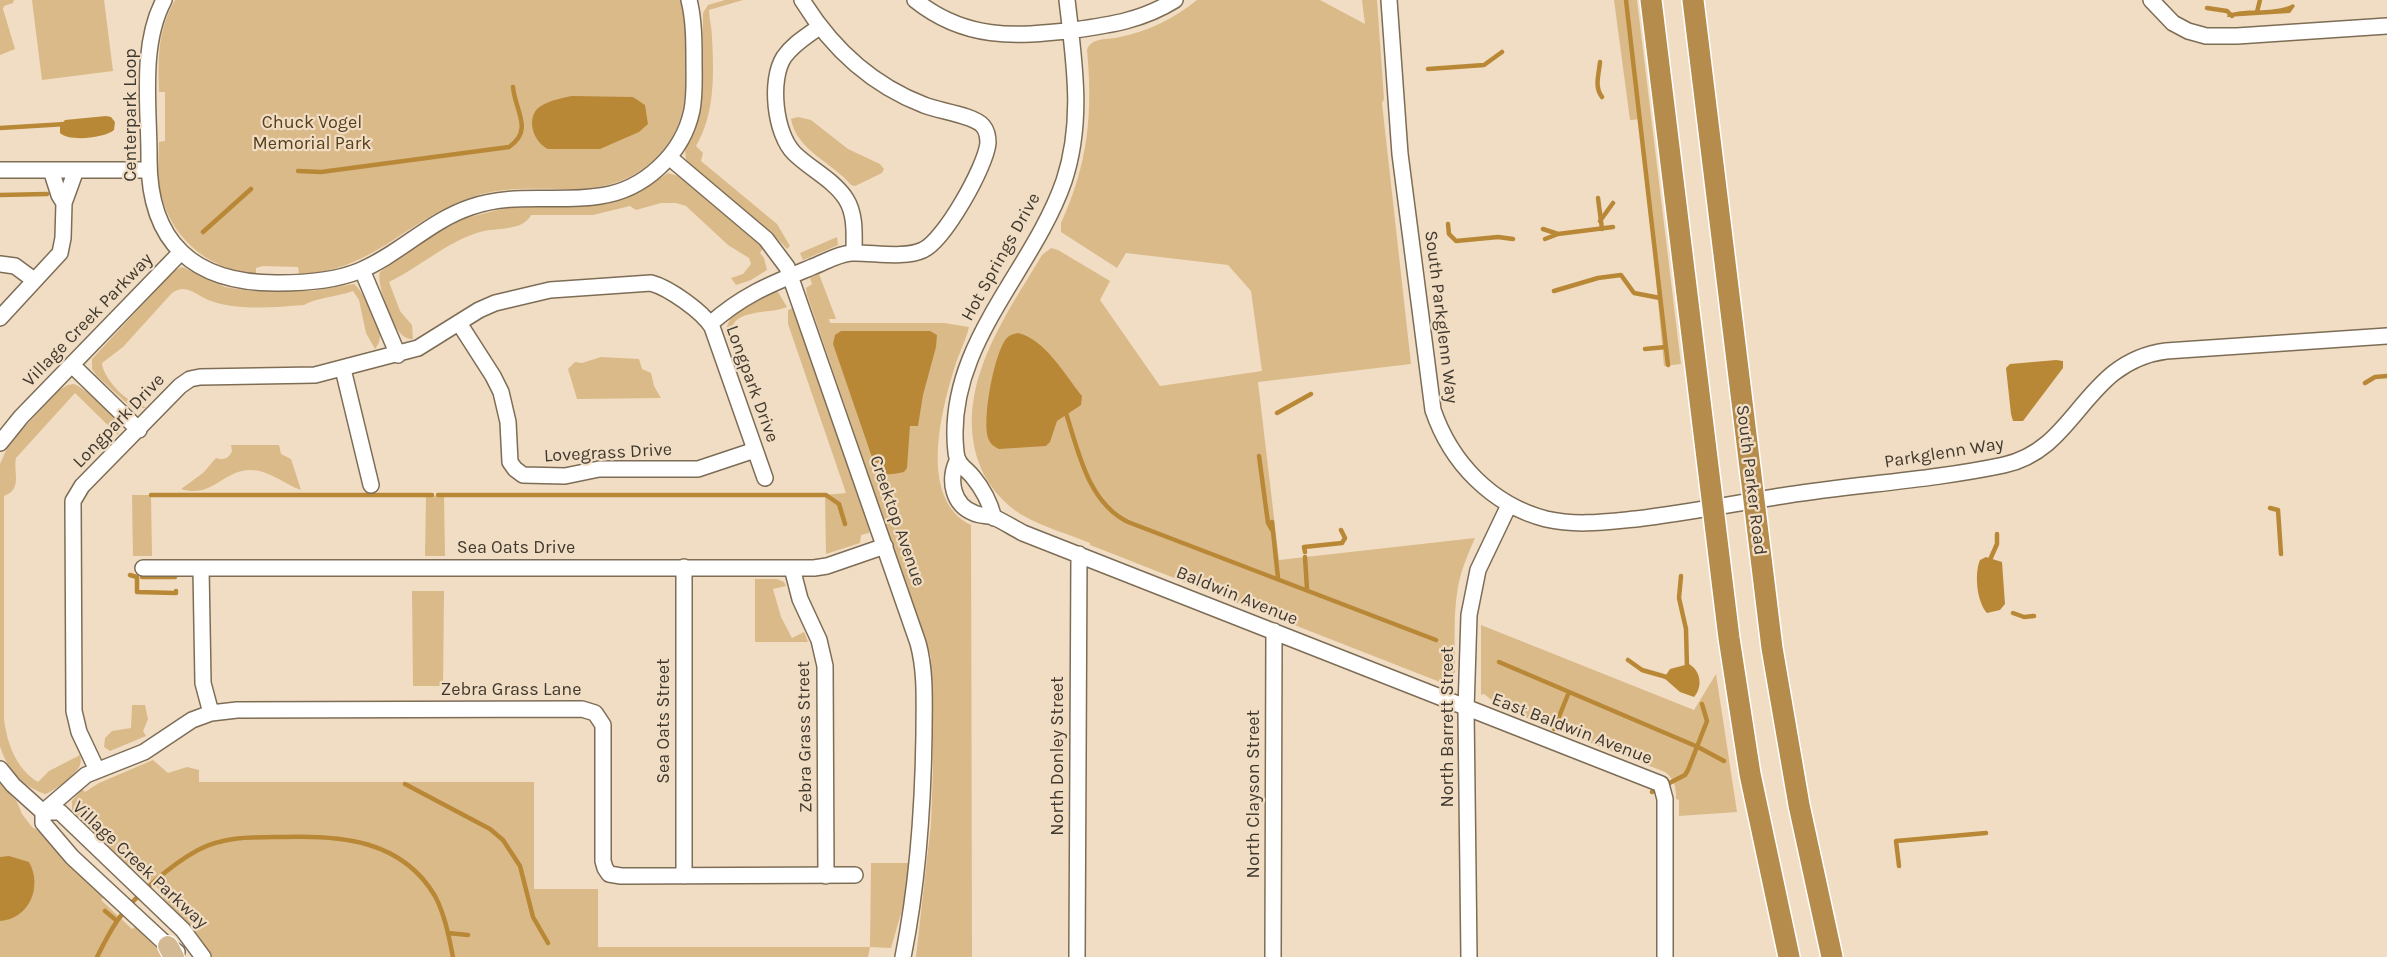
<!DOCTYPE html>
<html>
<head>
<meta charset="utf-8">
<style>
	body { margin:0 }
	canvas { display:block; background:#f0ddc3 }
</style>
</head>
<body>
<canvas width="2387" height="957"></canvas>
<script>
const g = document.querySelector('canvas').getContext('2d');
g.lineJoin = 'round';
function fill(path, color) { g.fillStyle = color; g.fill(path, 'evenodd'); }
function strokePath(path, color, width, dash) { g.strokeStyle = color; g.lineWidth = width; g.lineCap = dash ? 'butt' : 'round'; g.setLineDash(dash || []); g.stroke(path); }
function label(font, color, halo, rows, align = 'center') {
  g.font = font + ' Karla,sans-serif'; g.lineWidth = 4.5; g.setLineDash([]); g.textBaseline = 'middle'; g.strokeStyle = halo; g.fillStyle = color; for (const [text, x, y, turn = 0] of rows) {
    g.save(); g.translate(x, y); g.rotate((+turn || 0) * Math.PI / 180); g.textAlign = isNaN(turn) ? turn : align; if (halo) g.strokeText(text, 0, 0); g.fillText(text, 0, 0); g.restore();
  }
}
const green = new Path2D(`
	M 0,0 L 14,0 L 13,3 L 4,6 L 3,9 L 15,49 L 0,55 Z
	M 32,0 L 104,0 L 113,71 L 42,80 Z
	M 175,0 L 680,0 C 686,21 686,42 685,63 C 685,78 686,94 683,109 C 674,150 639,181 598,187 C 554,193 510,182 467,199 C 404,222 371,272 299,274 L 298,267 L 263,266 L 256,268 L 256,274 C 206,270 166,234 159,184 C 157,170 159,156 159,142 L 165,141 L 165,92 L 159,92 L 159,90 C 158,57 158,29 175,0 Z
	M 725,0 L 743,0 L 709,10 C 709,19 712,28 712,38 C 714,74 715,114 696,146 L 703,153 L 701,161 L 777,224 L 790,246 L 787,249 L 773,234 L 691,165 L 686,159 L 685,150 L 698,121 L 702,100 L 703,13 L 708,5 Z
	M 1197,0 L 1320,0 L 1365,24 L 1362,0 L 1377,0 L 1384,99 L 1382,103 L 1411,364 L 1258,382 L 1279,560 L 1475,538 C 1468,554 1461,570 1458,587 C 1453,615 1455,644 1455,672 L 1451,678 L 1445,681 L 1445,684 L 1090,545 L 1090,543 C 1068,534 1043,527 1022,515 C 1004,504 986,484 979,463 C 953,388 1005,317 1042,255 L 1051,248 L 1058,250 L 1110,281 L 1100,300 L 1160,386 L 1262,371 L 1251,291 L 1228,265 L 1126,253 L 1117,268 L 1061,232 L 1061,223 C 1088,164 1093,114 1087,50 C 1091,37 1108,40 1120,37 C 1149,31 1175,18 1197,0 Z
	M 1614,0 L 1637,0 L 1681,364 L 1664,366 L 1641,119 L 1630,120 Z
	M 798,117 L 811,120 L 848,149 L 880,164 L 884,169 L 882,173 L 855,186 L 851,185 C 833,163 796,150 791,119 Z
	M 668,173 L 678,176 L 763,248 L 760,253 L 764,258 L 767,270 L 751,280 L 736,285 L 731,278 L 743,274 L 751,264 L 749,258 L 728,245 L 686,206 L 676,203 L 661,203 L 636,210 L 630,206 L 593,215 L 531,215 C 522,232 496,227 480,232 C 446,242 420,267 389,282 L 400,311 L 412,325 L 413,339 C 408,339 405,338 401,334 C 392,325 376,284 380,272 L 431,236 L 466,218 L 506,208 L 607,204 L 637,193 Z
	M 837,237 L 838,245 L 836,246 L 803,260 L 800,253 Z
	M 182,267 L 225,287 L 251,291 L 312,291 L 354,284 C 363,291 379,324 380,336 C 380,341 378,345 375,349 L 366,333 L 359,300 L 353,291 C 337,297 318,297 304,305 C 275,307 240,311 211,301 C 197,297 187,282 172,293 L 123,347 L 102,363 C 102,376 127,405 140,403 L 146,408 L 132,408 L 97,376 L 92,369 L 92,359 L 174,271 Z
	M 819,274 L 836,319 L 829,319 L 830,323 L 944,323 L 969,327 C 966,340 959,353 955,366 C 941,411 918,499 971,525 L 972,957 L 916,957 L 931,824 L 933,768 L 931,657 L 807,295 L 806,288 L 812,284 L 810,278 Z
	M 774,292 L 778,292 L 787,307 C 770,315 731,307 731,334 L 726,335 C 724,313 757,298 774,292 Z
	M 793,308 L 869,529 L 869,533 L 861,535 L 860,543 L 826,554 L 825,495 L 846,493 L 788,324 L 788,310 Z
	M 601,357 L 639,359 L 642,369 L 651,373 L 654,386 L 661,398 L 577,399 L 568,369 L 575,362 L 582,363 Z
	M 74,384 C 85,388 114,415 118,425 C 120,430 119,430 118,435 L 75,393 L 16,458 C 13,473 23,489 4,496 L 4,719 C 7,743 16,769 38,782 L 49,771 L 80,755 C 81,759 81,761 80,765 C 78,773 53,792 45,794 C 23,787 6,768 0,746 L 0,464 L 7,448 L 19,433 L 59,390 L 68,385 Z
	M 231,445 L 279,445 L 281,454 L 291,459 L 301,490 C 284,484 269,470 250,470 C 223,470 212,499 181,489 L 203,473 L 216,458 C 222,461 230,458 232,451 Z
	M 132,495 L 151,495 L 152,556 L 133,556 Z
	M 426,496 L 444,496 L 445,556 L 425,556 Z
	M 755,579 L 777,579 L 784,582 L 786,586 L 773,589 L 781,617 L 792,638 L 804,632 L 808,642 L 755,642 Z
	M 412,591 L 444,591 L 443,686 L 413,686 Z
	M 1481,625 L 1694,710 L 1716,674 L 1737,812 L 1679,816 L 1679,800 L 1676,799 C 1676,788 1675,779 1665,772 L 1507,710 L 1508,707 L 1494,702 L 1484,694 L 1481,695 Z
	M 132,705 L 145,705 L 148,719 L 143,731 L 146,736 L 110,751 L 104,747 L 105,738 L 112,731 L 131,728 Z
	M 153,760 L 168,773 L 187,767 L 199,770 L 199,782 L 534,782 L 534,889 L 598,889 L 598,947 L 870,947 L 871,863 L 910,863 L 904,903 L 891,948 L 870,947 L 868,957 L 212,957 L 192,927 L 163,898 L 165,895 L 134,866 L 131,868 L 72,810 L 72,801 L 82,789 L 85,792 L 99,783 Z
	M 0,783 L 17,802 L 22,814 L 32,827 L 43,834 L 62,857 L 104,897 L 101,900 L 132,929 L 135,927 L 166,957 L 0,957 Z`);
const water = new Path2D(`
	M 2293,4 L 2295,6 L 2290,13 L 2227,17 L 2228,14 C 2249,7 2274,14 2293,4 Z
	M 572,96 L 633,97 L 645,105 L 648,124 L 639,132 L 600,149 L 548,149 C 535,143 526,122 537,109 C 545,101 562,98 572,96 Z
	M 106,116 L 111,117 L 115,122 L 114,130 C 105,138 69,142 60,133 L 60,126 L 65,120 Z
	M 841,331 L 930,331 L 937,335 L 936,347 L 923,395 L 918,426 L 910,426 L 907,468 L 904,472 C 893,474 882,478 875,466 L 833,344 L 835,335 Z
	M 1018,333 C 1046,340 1064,374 1082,396 L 1081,405 L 1057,421 L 1050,442 L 1046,446 L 999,449 C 995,447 991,445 989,440 C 981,423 994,354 1006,339 C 1009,335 1013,334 1018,333 Z
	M 2056,360 L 2063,361 L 2063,368 L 2023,421 L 2013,421 L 2011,414 L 2006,368 L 2010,364 Z
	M 1986,557 L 2002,562 L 2005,604 L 2000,610 L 1987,613 C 1977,602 1974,574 1980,560 Z
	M 1689,664 C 1701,671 1703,687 1694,697 L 1680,692 L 1664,678 L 1670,669 Z
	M 9,856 L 29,862 C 43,887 29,919 0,921 L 0,857 Z`);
const stream = new Path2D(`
	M 1626,0 L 1668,365
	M 2207,8 L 2227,11 L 2232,16
	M 2257,12 L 2260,0
	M 1600,62 C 1599,74 1594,87 1602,97
	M 1428,69 L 1484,65 L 1502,52
	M 0,128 L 66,124
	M 298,171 L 321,172 L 509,147 C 534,130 515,111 513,87
	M 0,195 L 47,194
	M 1598,198 L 1602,229
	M 1600,221 L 1613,203
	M 1448,224 L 1449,234 L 1456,241 L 1498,237 L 1513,239
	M 1543,229 L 1558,234
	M 203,232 L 251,189
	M 1545,239 L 1558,234 L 1613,227
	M 1554,291 L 1598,278 L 1621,275 L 1634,293 L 1660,298
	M 1645,349 L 1666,347
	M 2365,383 L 2375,377 L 2387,376
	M 1065,410 C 1078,449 1087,502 1128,522 L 1436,640
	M 1277,413 L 1311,394
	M 1259,456 L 1268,523 L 1272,530
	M 151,495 L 432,495
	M 438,495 L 826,495 L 839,504 L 845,524
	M 2270,508 L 2278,510 L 2281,554
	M 1272,522 L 1278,578
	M 1305,552 L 1304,547 L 1342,543 L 1345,538 L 1341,530
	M 1305,557 L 1307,589
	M 1989,562 L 1997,544 L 1997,534
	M 130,575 L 137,577 L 137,592 L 176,593 L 176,591
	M 1681,576 L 1679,598 L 1686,629 L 1687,668
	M 142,577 L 175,577
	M 2013,613 L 2024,617 L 2034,616
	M 1628,660 L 1642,670 L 1670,678
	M 1499,662 L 1698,747 L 1724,761
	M 1554,729 L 1569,692
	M 405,784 L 490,829 L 503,840 L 520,866 L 533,917 L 548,943
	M 1652,792 L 1685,775 L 1688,770 L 1707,721 L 1702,704
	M 1899,866 L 1896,841 L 1986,833
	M 105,911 L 117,921
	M 448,933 L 468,935
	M 97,957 C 103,945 109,933 117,921 C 133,897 172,864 198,850 C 225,836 254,837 283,837 C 341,835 402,840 435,896 C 445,915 449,937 453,957`);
const minor = new Path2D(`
	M 164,0 C 140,45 149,106 149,156 C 148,243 194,284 279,283 C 307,283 334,281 359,271 C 400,254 429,221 471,207 C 514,192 556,203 600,196 C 644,190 683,154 692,110 C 695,94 694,78 694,62 C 694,41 694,20 689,0
	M 915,0 C 965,40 1014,37 1074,30 C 1111,25 1143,20 1175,0
	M 1389,0 L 1400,154 L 1433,410 C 1451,463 1492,505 1546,519 C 1576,526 1605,522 1636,519 C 1687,513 1737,503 1788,495 C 1860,484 1933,480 2004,465 C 2078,449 2083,362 2166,351 L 2387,336
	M 2151,0 L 2173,23 L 2188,31 L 2206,36 L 2237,36 L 2387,26
	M 819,27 C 807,36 793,44 784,57 C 769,80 775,134 794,153 C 810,169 834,180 846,199 C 856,215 854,235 854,253
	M 669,157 L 766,239 L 787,267 L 918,643 C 926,672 924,703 924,734 C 923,809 918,883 903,957
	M 0,170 L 149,170
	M 51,170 L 59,195 L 64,203
	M 0,264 L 15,266 L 34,280
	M 362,270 L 398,355
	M 0,318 L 60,253 L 63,238 L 64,203 L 76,170
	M 459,323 L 493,376 L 501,392 L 508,422 L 510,462 L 515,469 L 523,475 L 565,476 L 599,469 L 698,469 L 755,450
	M 710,324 C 744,294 771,284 812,267 C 825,262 838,254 851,253 C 872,252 904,259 923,250 C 944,241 986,166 988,143 C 988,137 987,131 983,126 C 974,115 938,111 924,105 C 872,85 831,47 802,0
	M 72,365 L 139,430
	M 343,369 L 371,485
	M 0,443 L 21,417 L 181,252
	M 957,461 C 948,481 953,505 974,513 C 980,516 987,515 993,517 C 1003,521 1013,528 1023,533 L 1661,784 L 1665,799 L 1665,957
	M 994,518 C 990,503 983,489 973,477 C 966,468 957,465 956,452 C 944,347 1032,273 1064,181 C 1084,121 1074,61 1067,0
	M 684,567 L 684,876
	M 143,568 L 814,568 L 827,566 L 885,546
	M 201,568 L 203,683 L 211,713
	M 792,568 L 800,599 L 819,640 L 825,666 L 826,876
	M 0,769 L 13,785 L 43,812 L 60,812 L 183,930 L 203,957
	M 97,770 L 79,732 L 74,711 L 73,501 L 82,486 L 180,386 L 190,379 L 200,377 L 315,375 L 418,348 L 479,310 L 495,303 L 550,290 L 651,283 C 669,288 702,311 712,327 L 765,478
	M 43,812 L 86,775 L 144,752 L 192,720 L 211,713 L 237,710 L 582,709 L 595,713 L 603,725 L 603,861 L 605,868 L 609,874 L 621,876 L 855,875
	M 43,812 L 43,823 L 72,857 L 168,946 L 177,952
	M 1077,957 L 1079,554
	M 1273,957 L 1274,631
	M 1469,957 L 1466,709 L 1469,615 L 1478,570 L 1509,505`);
const major = new Path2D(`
	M 168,946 L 174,957`);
const highway = new Path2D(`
	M 1651,0 L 1729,638 L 1750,774 L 1789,957
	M 1693,0 L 1772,648 L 1799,805 L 1832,957`);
const streetNames = [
	["Centerpark Loop",131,115,-90],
	["Hot Springs Drive",1001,257,-61],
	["South Parkglenn Way",1441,317,83],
	["Village Creek Parkway",88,320,-46],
	["Longpark Drive",752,384,70],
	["Longpark Drive",119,421,-46],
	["Lovegrass Drive",608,453,-3],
	["Parkglenn Way",1944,453,-9],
	["South Parker Road",1751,480,83],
	["Creektop Avenue",897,521,71],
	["Sea Oats Drive",516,548],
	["Baldwin Avenue",1237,596,22],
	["Zebra Grass Lane",511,690],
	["Sea Oats Street",664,721,-90],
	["North Barrett Street",1448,727,-90],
	["East Baldwin Avenue",1572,729,21],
	["Zebra Grass Street",805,737,-91],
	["North Donley Street",1058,756,-90],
	["North Clayson Street",1254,794,-90],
	["Village Creek Parkway",140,865,43]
];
const parkNames = [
	["Chuck Vogel",312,123],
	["Memorial Park",312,144]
];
fill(green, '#dbba8a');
fill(water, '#b98837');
strokePath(stream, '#b98837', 4.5);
strokePath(minor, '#7e6d56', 18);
strokePath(major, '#fff', 22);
strokePath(highway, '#fff', 24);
strokePath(minor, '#fff', 15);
strokePath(major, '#d3ba94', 20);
strokePath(highway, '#b68c4d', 21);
label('18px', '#40392f', '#f0ddc3', streetNames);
label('18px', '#543e1c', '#f0ddc3', parkNames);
</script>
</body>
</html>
